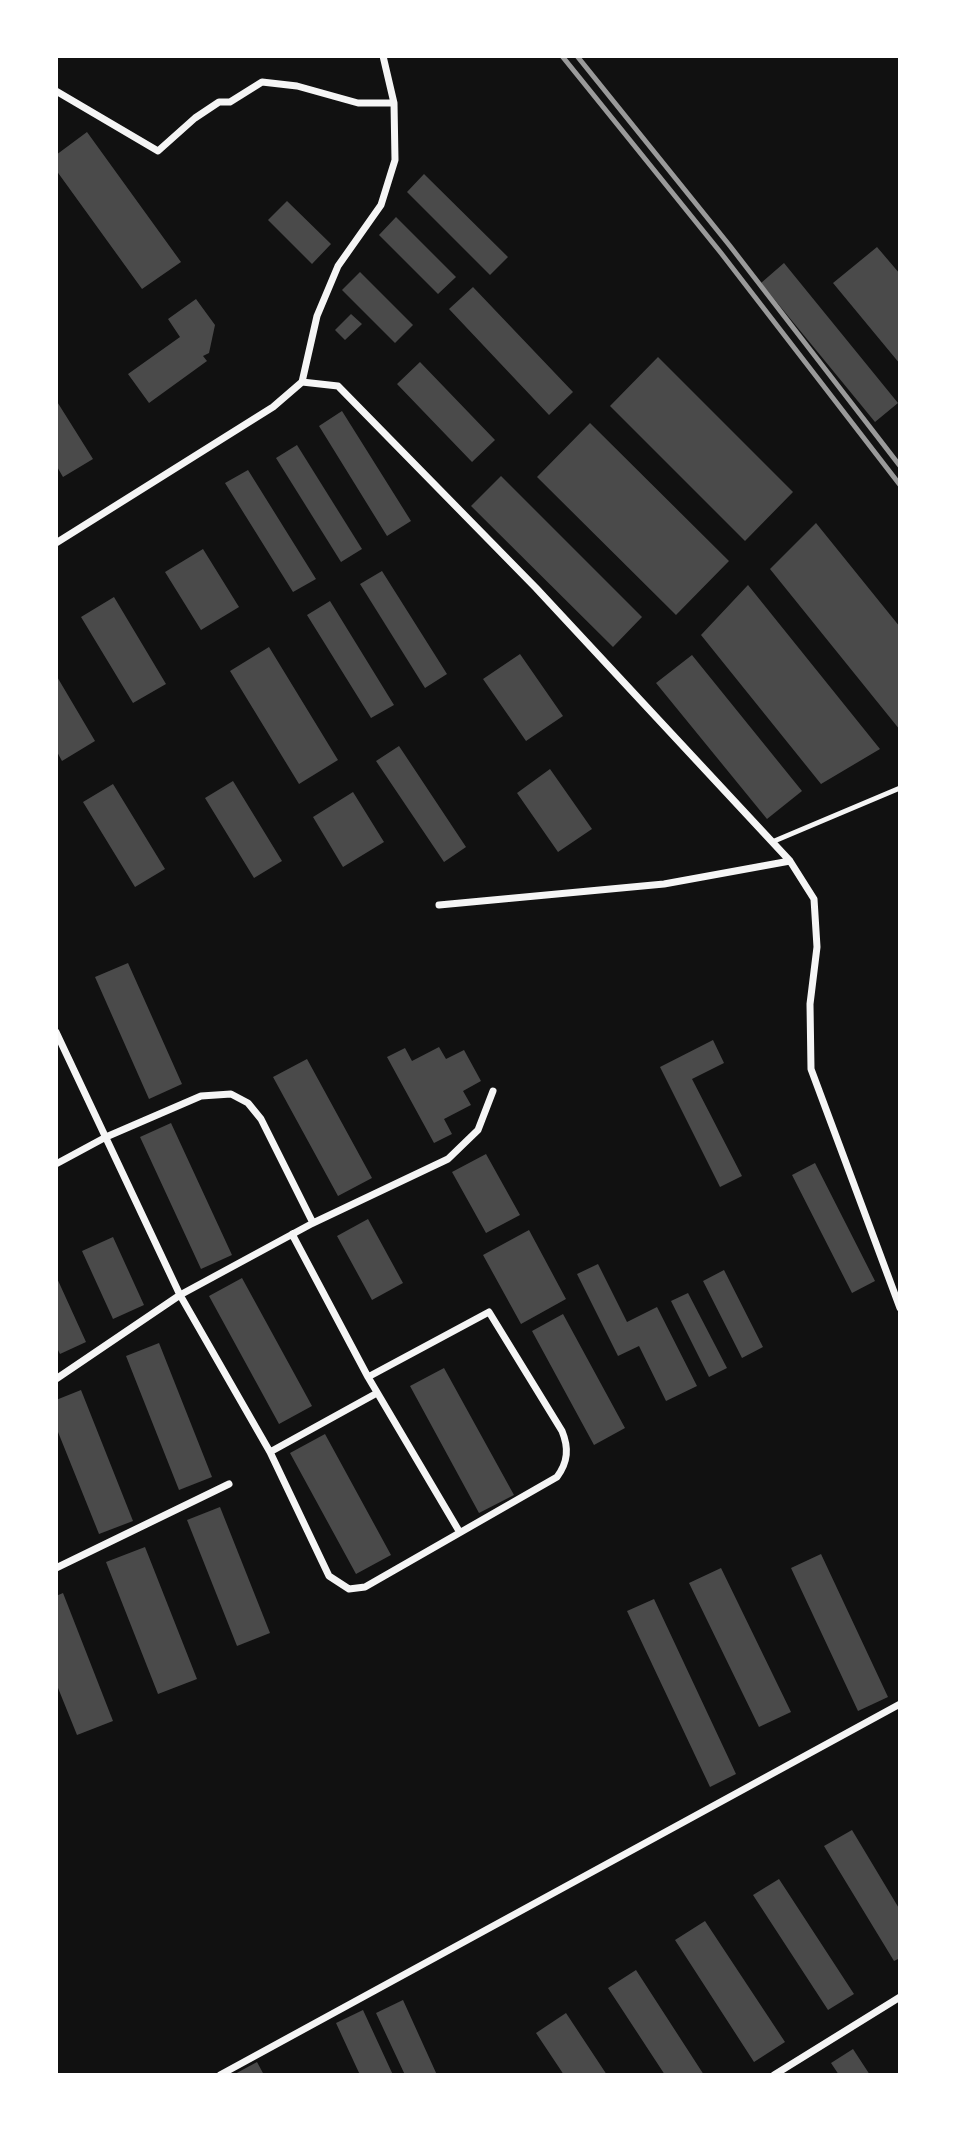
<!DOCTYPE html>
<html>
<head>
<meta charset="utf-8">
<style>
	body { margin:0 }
	#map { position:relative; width:956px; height:2131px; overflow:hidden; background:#111; font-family:Spectral,serif }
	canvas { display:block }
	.frame { position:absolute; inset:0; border:58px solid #fff; pointer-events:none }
</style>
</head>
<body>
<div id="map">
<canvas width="956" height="2131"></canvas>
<div class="frame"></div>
</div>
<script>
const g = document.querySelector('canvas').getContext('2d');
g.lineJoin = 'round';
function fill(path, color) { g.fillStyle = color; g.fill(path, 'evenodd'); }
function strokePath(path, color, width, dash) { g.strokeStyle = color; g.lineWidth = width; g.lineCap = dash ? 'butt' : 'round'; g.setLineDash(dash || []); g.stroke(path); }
const building = new Path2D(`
	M 87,132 L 181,262 L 142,289 L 56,170 L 56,155 Z
	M 424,174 L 508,257 L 490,275 L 407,192 Z
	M 287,201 L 331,244 L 312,264 L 268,220 Z
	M 396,217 L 456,277 L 438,294 L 379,235 Z
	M 877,247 L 900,274 L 900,364 L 833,283 Z
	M 784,263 L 898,403 L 875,422 L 761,283 Z
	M 360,272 L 413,325 L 395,343 L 342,290 Z
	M 473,287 L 573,392 L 549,415 L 449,309 Z
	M 196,299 L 215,325 L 209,353 L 203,356 L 207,361 L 149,403 L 128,374 L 180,337 L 168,319 Z
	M 351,314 L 362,324 L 345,340 L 335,330 Z
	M 658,357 L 793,492 L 745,541 L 610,406 Z
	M 420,362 L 495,440 L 472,462 L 397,384 Z
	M 56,400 L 93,459 L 63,477 L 56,465 Z
	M 342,411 L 411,521 L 387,536 L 319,426 Z
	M 590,423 L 729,561 L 676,615 L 537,477 Z
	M 297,445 L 362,549 L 341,562 L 276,458 Z
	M 248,470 L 316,579 L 293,592 L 225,483 Z
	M 501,476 L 642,617 L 613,647 L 471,506 Z
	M 816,523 L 900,627 L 900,730 L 770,569 Z
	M 203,549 L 239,607 L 201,630 L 165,572 Z
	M 382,571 L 447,674 L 425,688 L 360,584 Z
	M 748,585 L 880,749 L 821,784 L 701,635 Z
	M 114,597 L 166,684 L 133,703 L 81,617 Z
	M 330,601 L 394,705 L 371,718 L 307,615 Z
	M 269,647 L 338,760 L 299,784 L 230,671 Z
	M 520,654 L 563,716 L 526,741 L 483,679 Z
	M 692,655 L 802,791 L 767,819 L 656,683 Z
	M 56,675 L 95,741 L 62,761 L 56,750 Z
	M 399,746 L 466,847 L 444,862 L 376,761 Z
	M 550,769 L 592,829 L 558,852 L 517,793 Z
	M 233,781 L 282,861 L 254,878 L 205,798 Z
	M 113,784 L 165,869 L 135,887 L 83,802 Z
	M 353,792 L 384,842 L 343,867 L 313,817 Z
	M 128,963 L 182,1084 L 149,1099 L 95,977 Z
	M 713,1040 L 724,1063 L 692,1079 L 742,1176 L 720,1187 L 660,1067 Z
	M 439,1047 L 446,1059 L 464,1050 L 481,1081 L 463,1091 L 471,1105 L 444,1119 L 452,1134 L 434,1143 L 387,1057 L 405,1048 L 412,1061 Z
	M 307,1059 L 372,1178 L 338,1196 L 273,1077 Z
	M 171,1123 L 232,1255 L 201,1269 L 140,1137 Z
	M 486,1154 L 520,1215 L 486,1233 L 452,1172 Z
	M 815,1163 L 875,1281 L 852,1293 L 792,1175 Z
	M 368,1219 L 403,1283 L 372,1300 L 337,1236 Z
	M 529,1230 L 566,1299 L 521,1324 L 483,1255 Z
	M 113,1237 L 144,1305 L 113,1319 L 82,1251 Z
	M 598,1264 L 627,1322 L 657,1307 L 697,1386 L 666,1401 L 639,1346 L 618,1356 L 577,1274 Z
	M 724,1270 L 763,1347 L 742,1358 L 703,1281 Z
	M 56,1276 L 86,1342 L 60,1354 L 56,1346 Z
	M 242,1278 L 312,1406 L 279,1424 L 209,1296 Z
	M 688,1293 L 727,1368 L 709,1377 L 671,1301 Z
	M 563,1314 L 625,1428 L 594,1445 L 532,1331 Z
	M 159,1343 L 212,1477 L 179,1490 L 126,1356 Z
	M 444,1368 L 514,1495 L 479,1513 L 410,1386 Z
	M 81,1390 L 133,1521 L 99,1534 L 56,1427 L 56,1400 Z
	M 325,1434 L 391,1555 L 356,1574 L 290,1453 Z
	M 220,1507 L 270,1633 L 237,1646 L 187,1520 Z
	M 145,1547 L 197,1679 L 158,1694 L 106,1562 Z
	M 821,1554 L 888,1697 L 858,1711 L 791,1568 Z
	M 721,1568 L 791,1712 L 759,1727 L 689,1583 Z
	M 63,1593 L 113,1721 L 77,1735 L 56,1683 L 56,1596 Z
	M 654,1599 L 736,1774 L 710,1787 L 627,1611 Z
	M 852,1830 L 900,1910 L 900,1958 L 894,1961 L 824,1846 Z
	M 779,1879 L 854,1994 L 828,2010 L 753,1895 Z
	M 705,1921 L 785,2042 L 754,2062 L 675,1940 Z
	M 636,1970 L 704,2075 L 665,2075 L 608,1988 Z
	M 403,2000 L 437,2075 L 405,2075 L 376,2013 Z
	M 363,2010 L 393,2075 L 360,2075 L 336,2023 Z
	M 566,2013 L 607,2075 L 564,2075 L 536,2033 Z
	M 853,2049 L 870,2075 L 839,2075 L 831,2063 Z
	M 257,2062 L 264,2075 L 233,2075 Z`);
const service = new Path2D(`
	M 772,842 L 900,788`);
const minor = new Path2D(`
	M 56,91 L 158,151 L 195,118 L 219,102 L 230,102 L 262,82 L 297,86 L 358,103 L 394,103
	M 302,382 L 338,386 L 536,588 L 790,861 L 814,899 L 817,947 L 810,1004 L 811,1069 L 900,1308
	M 56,543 L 273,407 L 302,382 L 317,316 L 338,266 L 381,205 L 395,160 L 394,103 L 383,56
	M 439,905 L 664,884 L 790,861
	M 56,1032 L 180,1295 L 56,1379
	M 56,1164 L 106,1137 L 201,1096 L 231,1094 L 248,1103 L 261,1119 L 313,1223
	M 292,1234 L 368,1377 L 459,1531
	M 377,1393 L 270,1452 L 180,1295 L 313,1223 L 448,1159 L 478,1130 L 493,1091
	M 270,1452 L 329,1576 L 349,1589 L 365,1587 L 557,1477 C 568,1462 569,1448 562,1431 L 489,1312 L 368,1377
	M 56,1568 L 229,1484
	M 220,2075 L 900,1704
	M 774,2075 L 900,1997`);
const rail = new Path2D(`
	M 562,56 L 721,253 L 900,485
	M 577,56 L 730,246 L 900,466`);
fill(building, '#4a4a4a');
strokePath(service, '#f5f5f5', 5);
strokePath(minor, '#f5f5f5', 7);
strokePath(rail, '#9a9a9a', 5);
</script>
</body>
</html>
